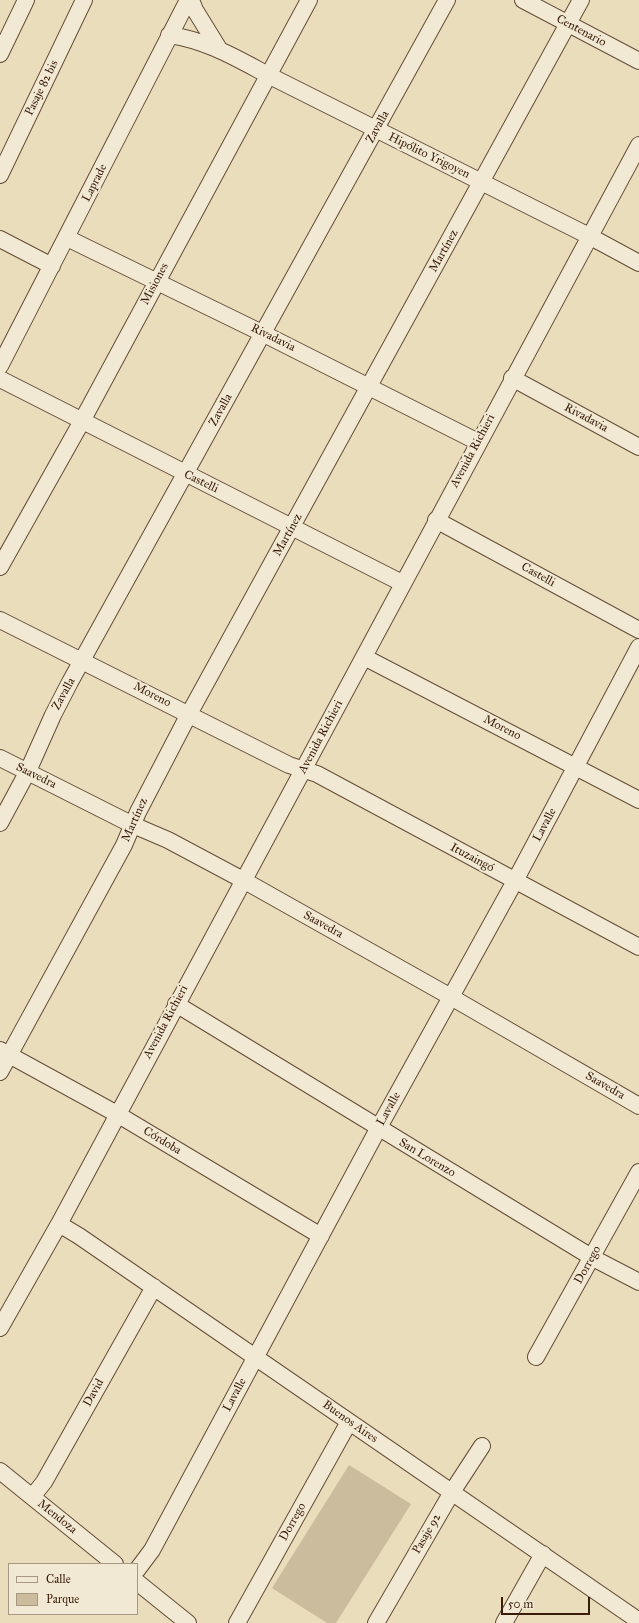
<!DOCTYPE html>
<html>
<head>
<meta charset="utf-8">
<style>
	body { margin:0 }
	#map { position:relative; width:639px; height:1623px; overflow:hidden; background:#e9ddbc; font-family:"IM FELL Great Primer",serif }
	canvas { display:block }
	.legend { position:absolute; left:8px; top:1563px; width:130px; height:52px; box-sizing:border-box; background:#f1e9d3; border:1px solid #a79783; margin:0; padding:5px 7px; list-style:none; font-size:12px; color:#391c0a }
	.legend li { display:flex; align-items:center; gap:8px; height:20px }
	.legend b { width:20px; border:1px solid #a79783 }
	.scale { position:absolute; left:501px; top:1597px; width:89px; height:18px; box-sizing:border-box; border:2px solid #391c0a; border-top:0; padding-left:5px; font-size:12px; line-height:14px; white-space:nowrap; color:#391c0a; -webkit-text-stroke:3px #f1e9d3; paint-order:stroke }
</style>
</head>
<body>
<div id="map">
<canvas width="639" height="1623"></canvas>
<ul class="legend">
<li><b style="height:5px;background:#f1e9d3"></b>Calle</li>
<li><b style="height:11px;background:#cbbc9e"></b>Parque</li>
</ul>
<div class="scale">50 m</div>
</div>
<script>
const g = document.querySelector('canvas').getContext('2d');
g.lineJoin = 'round';
function fill(path, color) { g.fillStyle = color; g.fill(path, 'evenodd'); }
function strokePath(path, color, width, dash) { g.strokeStyle = color; g.lineWidth = width; g.lineCap = dash ? 'butt' : 'round'; g.setLineDash(dash || []); g.stroke(path); }
function label(font, color, halo, rows, align = 'center') {
  g.font = font + ' "IM FELL Great Primer",serif'; g.lineWidth = 4; g.setLineDash([]); g.textBaseline = 'middle'; g.strokeStyle = halo; g.fillStyle = color; for (const [text, x, y, turn = 0] of rows) {
    g.save(); g.translate(x, y); g.rotate((+turn || 0) * Math.PI / 180); g.textAlign = isNaN(turn) ? turn : align; if (halo) g.strokeText(text, 0, 0); g.fillText(text, 0, 0); g.restore();
  }
}
const green = new Path2D(`
	M 349,1465 L 411,1504 L 336,1623 L 327,1623 L 272,1588 Z`);
const minor = new Path2D(`
	M 191,0 L 195,10 L 219,49
	M 523,0 L 639,61
	M 169,35 C 206,40 236,58 268,75 L 589,236 L 639,263
	M 0,54 L 26,0
	M 0,175 L 84,0
	M 67,238 L 264,334 L 478,442
	M 0,239 L 52,266
	M 0,366 L 188,0
	M 512,378 L 639,447
	M 0,379 L 402,583
	M 436,520 L 639,630
	M 0,567 L 82,421 L 309,0
	M 0,620 L 289,765 L 317,774 L 639,947
	M 364,657 L 639,800
	M 0,758 L 133,825 L 168,840 L 243,880 L 451,997 L 639,1106
	M 0,823 L 28,771 L 53,715 L 70,682 L 447,0
	M 176,1004 L 593,1258 L 639,1282
	M 0,1050 L 117,1114 L 321,1236
	M 0,1072 L 124,845 L 138,812 L 189,714 L 581,0
	M 59,1224 L 79,1236 L 639,1621
	M 0,1328 L 59,1224 L 639,145
	M 536,1357 L 639,1172
	M 0,1471 L 115,1564
	M 32,1497 L 44,1482 L 154,1287
	M 137,1570 L 152,1550 L 378,1129 L 515,881 L 639,647
	M 137,1582 L 188,1623
	M 237,1623 L 349,1422
	M 376,1623 L 452,1492 L 482,1446
	M 504,1623 L 543,1554`);
const streetNames = [
	["Centenario",581,31,28],
	["Pasaje 82 bis",42,88,-64],
	["Zavalla",378,127,-61],
	["Hipólito Yrigoyen",429,156,26],
	["Laprade",95,183,-63],
	["Martínez",444,251,-61],
	["Misiones",155,284,-62],
	["Rivadavia",273,338,26],
	["Zavalla",221,410,-61],
	["Rivadavia",586,418,28],
	["Avenida Richieri",473,451,-62],
	["Castelli",201,482,26],
	["Martínez",288,535,-61],
	["Castelli",538,575,29],
	["Zavalla",64,694,-61],
	["Moreno",152,695,27],
	["Moreno",502,728,27],
	["Avenida Richieri",321,737,-62],
	["Saavedra",36,776,26],
	["Martínez",135,820,-66],
	["Lavalle",545,825,-62],
	["Ituzaingó",472,858,28],
	["Saavedra",323,925,29],
	["Avenida Richieri",166,1022,-62],
	["Saavedra",605,1086,30],
	["Lavalle",389,1109,-61],
	["Córdoba",162,1141,31],
	["San Lorenzo",427,1158,31],
	["Dorrego",588,1265,-61],
	["David",94,1393,-61],
	["Lavalle",235,1395,-62],
	["Buenos Aires",350,1422,35],
	["Mendoza",57,1517,39],
	["Dorrego",293,1522,-61],
	["Pasaje 92",427,1534,-60]
];
fill(green, '#cbbc9e');
strokePath(minor, '#654c36', 18);
strokePath(minor, '#f1e9d3', 16);
label('12px', '#391c0a', '#f1e9d3', streetNames);
</script>
</body>
</html>
